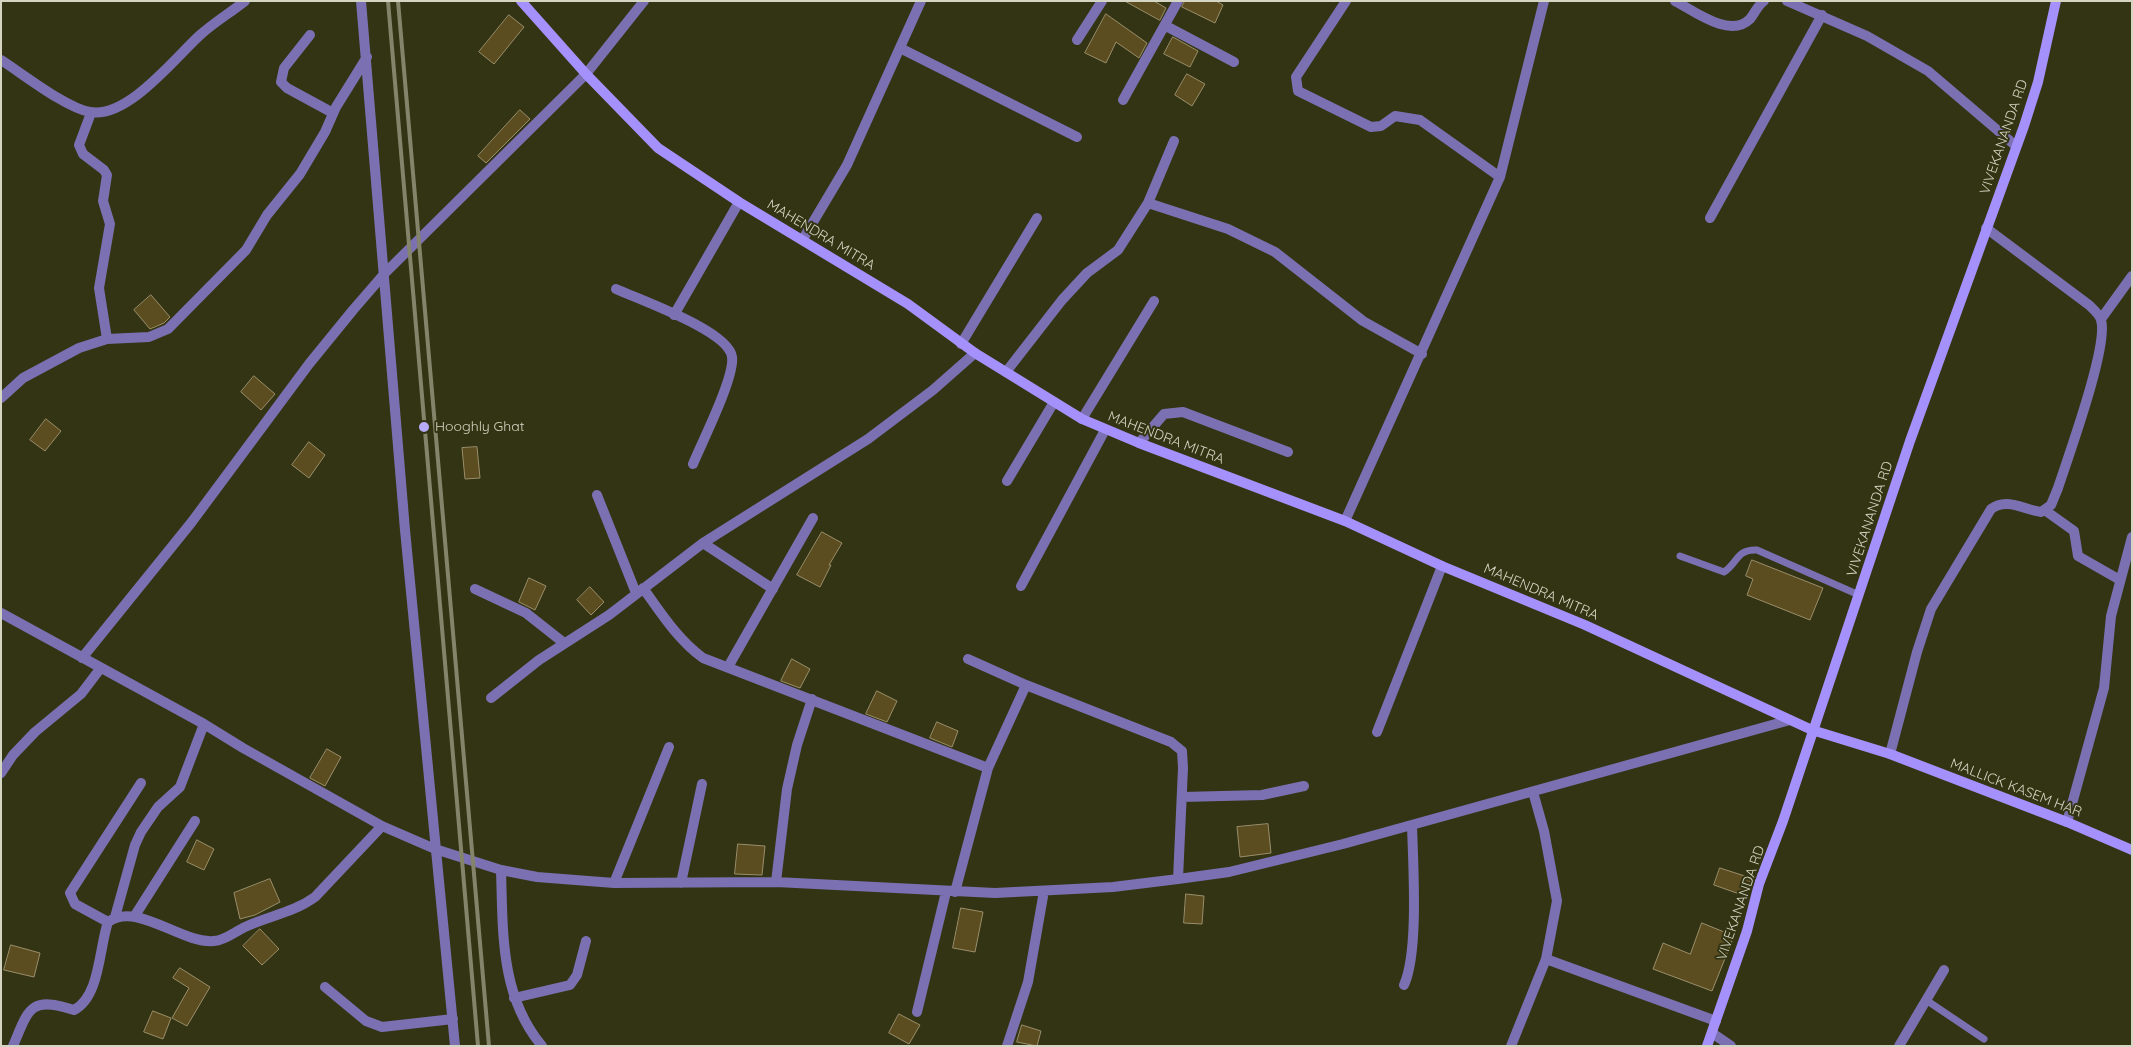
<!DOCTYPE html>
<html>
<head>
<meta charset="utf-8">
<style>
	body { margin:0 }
	#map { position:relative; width:2133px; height:1047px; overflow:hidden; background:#333413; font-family:Quicksand,sans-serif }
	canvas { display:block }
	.frame { position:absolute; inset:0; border:2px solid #d4d6c3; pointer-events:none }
</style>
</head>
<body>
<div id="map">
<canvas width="2133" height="1047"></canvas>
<div class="frame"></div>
</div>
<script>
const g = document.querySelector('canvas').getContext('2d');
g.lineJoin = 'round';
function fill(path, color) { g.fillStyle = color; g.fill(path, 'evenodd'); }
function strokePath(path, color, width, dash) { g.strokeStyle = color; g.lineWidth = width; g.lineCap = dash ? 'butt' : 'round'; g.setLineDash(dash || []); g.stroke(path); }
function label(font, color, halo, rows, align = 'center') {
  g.font = font + ' Quicksand,sans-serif'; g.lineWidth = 4; g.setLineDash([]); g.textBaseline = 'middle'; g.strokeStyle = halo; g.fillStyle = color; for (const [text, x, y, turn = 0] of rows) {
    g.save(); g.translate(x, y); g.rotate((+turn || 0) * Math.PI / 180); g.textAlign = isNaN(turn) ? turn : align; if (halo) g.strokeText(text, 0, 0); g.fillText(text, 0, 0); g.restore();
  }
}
const building = new Path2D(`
	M 1125,1 L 1154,1 L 1166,8 L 1160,20 Z
	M 1185,1 L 1216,1 L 1223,5 L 1215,23 L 1182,7 Z
	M 1106,14 L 1147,43 L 1139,58 L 1116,42 L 1106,63 L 1085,53 Z
	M 509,15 L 524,27 L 494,64 L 479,52 Z
	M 1173,37 L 1198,51 L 1190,67 L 1164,54 Z
	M 1187,74 L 1205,84 L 1192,106 L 1175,95 Z
	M 520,110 L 530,119 L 486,163 L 478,156 Z
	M 151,295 L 170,317 L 164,323 L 150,329 L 134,310 Z
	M 254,376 L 275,394 L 261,410 L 241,392 Z
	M 46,419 L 61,431 L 45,451 L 30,440 Z
	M 309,442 L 325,455 L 309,478 L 292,465 Z
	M 477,447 L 480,478 L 465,479 L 462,448 Z
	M 822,532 L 842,543 L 829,565 L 831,565 L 820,587 L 797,575 Z
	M 1752,560 L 1823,588 L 1810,620 L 1747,595 L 1753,579 L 1746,576 Z
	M 529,578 L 546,586 L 535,610 L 519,602 Z
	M 590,587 L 604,602 L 591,615 L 577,600 Z
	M 792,659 L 810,669 L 800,688 L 781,681 Z
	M 877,691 L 897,701 L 887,722 L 866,714 Z
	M 937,722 L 958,731 L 952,747 L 930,738 Z
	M 327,749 L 341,757 L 325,786 L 310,778 Z
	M 1268,824 L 1271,853 L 1240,857 L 1237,827 Z
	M 197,840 L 214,849 L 204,870 L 187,862 Z
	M 738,844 L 765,846 L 762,875 L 735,874 Z
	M 1720,868 L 1751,878 L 1745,896 L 1714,885 Z
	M 270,879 L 280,902 L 255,915 L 240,919 L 234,893 Z
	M 1186,894 L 1204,896 L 1202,924 L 1184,923 Z
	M 961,908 L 983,912 L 975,952 L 953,948 Z
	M 1702,923 L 1734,936 L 1712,991 L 1653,969 L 1663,943 L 1690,954 Z
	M 260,929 L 279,949 L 262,965 L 243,946 Z
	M 11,945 L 40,953 L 34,977 L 4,970 Z
	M 180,968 L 210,987 L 187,1026 L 172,1018 L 189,988 L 173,978 Z
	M 153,1011 L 171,1018 L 163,1039 L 144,1032 Z
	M 899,1014 L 920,1025 L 909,1044 L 889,1033 Z
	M 1022,1025 L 1041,1031 L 1037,1046 L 1017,1042 Z`);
const lane = new Path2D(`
	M 1680,556 L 1724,572 C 1738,563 1736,549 1757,550 L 1859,595
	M 1926,1000 L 1984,1039`);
const street = new Path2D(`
	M 361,1 L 405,530 L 455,1046
	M 1346,1 L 1296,77 L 1298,91 L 1371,127 L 1381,126 L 1395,116 L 1420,120 L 1500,177
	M 1675,1 C 1694,11 1730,39 1750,19 C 1755,13 1757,6 1764,1
	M 1787,1 L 1867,36 L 1928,71 L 2016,146
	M 1166,26 L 1234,62
	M 310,35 L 284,68 L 281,82 L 287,88 L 333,113
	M 1077,40 L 1102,1
	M 900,48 L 1077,137
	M 1,60 C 23,74 66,108 90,112 C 127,119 174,59 199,36 C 213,23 230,13 245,1
	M 1123,100 L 1178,1
	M 91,113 L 79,145 L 83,154 L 104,170 L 107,175 L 103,201 L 110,224 L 99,288 L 107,339
	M 1148,203 L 1228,229 L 1275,252 L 1363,321 L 1422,354
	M 1710,218 L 1822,15
	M 803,239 L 847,165 L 921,1
	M 616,289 C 640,300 729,331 732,357 C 735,377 702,442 693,464
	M 674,315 L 739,202
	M 2101,319 L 2132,276
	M 961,344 L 1037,218
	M 1006,372 L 1062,300 L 1087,273 L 1118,250 L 1148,203 L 1174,141
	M 1,398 L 23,378 L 79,348 L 107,339 L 149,337 L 168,329 L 246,250 L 267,215 L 300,174 L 325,132 L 336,107 L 367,57
	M 1082,419 L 1154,301
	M 1139,443 L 1164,414 L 1183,412 L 1288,452
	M 1007,481 L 1054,402
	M 597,495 L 636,593
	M 2046,511 L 2074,531 L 2078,556 L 2120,580
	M 1345,521 L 1500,177 L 1544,1
	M 703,543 L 773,589
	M 1021,586 L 1105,430
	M 643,588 C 661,613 678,640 703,658 L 988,768
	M 475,589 L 526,613 L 564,643
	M 1,613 L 204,724 L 243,748 L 382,826 L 435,849 L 501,870 L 537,877 L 614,883 L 776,882 L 995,893 L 1113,887 L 1178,879 L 1229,872 L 1343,844 L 1790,720
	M 82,658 L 191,523 L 309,364 L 353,310 L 385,273 L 586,74 L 644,1
	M 968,659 L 1026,685 L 1171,742 L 1182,751 L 1183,768 L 1178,879
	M 728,667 L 813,518
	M 491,698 L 539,660 L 609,615 L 703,543 L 868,439 L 933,390 L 975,353
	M 1377,732 L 1442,566
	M 1890,754 L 1917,652 L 1931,609 L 1991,509 C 2007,497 2024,510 2041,512 L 2051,505 L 2058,488 C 2068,457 2109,345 2101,320 C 2100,315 2093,309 2089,305 L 1986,228
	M 1,773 L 13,755 L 35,732 L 81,694 L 100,669
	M 1182,797 L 1262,795 L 1304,786
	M 2067,822 L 2104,688 L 2111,616 L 2132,537
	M 501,870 C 503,932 500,996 542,1046
	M 776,882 L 787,789 L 797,745 L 812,699
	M 614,883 L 669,747
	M 681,883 L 702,784
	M 955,892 L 988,768 L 1026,685
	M 115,917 L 135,845 L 141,832 L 158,807 L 180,787 L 204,724
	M 134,917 L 195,821
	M 108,922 L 75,904 L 70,893 L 141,783
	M 1546,959 L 1716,1021
	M 1404,985 C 1419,952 1413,864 1412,825
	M 325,987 L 366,1021 L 382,1027 L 453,1019
	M 514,998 L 570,985 L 577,975 L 586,941
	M 917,1012 L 946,892
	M 1712,1033 L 1731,1046
	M 13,1046 C 29,1008 30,996 74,1010 C 100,997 99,948 108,922 C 137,901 181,944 214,941 C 226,940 234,932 245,927 C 268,916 293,913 315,897 L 382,826
	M 1007,1046 L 1028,982 L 1044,891
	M 1511,1046 L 1546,959 L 1557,901 L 1544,831 L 1533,792
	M 1899,1046 L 1944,970`);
const secondary = new Path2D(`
	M 521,1 L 586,74 L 658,148 L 739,202 L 908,304 L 975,353 L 1082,419 L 1139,443 L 1345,521 L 1442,566 L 1585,625 L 1812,730 L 1890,754 L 2067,822 L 2132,850
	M 1707,1046 L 1747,931 L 1759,884 L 1783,821 L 1910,441 L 2024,126 L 2038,82 L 2056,1`);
const rail = new Path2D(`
	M 388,1 L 478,1046
	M 398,1 L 489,1046`);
const markers = [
	[424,427,6,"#b7abf8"]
];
const streetNames = [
	["VIVEKANANDA RD",2004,137,-71],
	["MAHENDRA MITRA",821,235,31],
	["MAHENDRA MITRA",1166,438,21],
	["VIVEKANANDA RD",1870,519,-72],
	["MAHENDRA MITRA",1541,592,23],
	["MALLICK KASEM HAR",2016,788,21],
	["VIVEKANANDA RD",1741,903,-71]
];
const poiNames = [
	["Hooghly Ghat",435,427]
];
fill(building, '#5c4d20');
strokePath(building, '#9a8e6b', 1);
strokePath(lane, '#7b70b2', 7);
strokePath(street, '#7b70b2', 10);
strokePath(secondary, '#a591fb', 10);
strokePath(rail, '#83846a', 4);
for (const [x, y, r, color] of markers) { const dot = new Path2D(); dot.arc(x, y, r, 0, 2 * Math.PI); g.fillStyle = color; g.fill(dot); strokePath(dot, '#333413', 2); }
label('14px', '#d4d6c3', '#333413', streetNames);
label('14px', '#d4d6c3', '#333413', poiNames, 'left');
</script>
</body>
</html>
